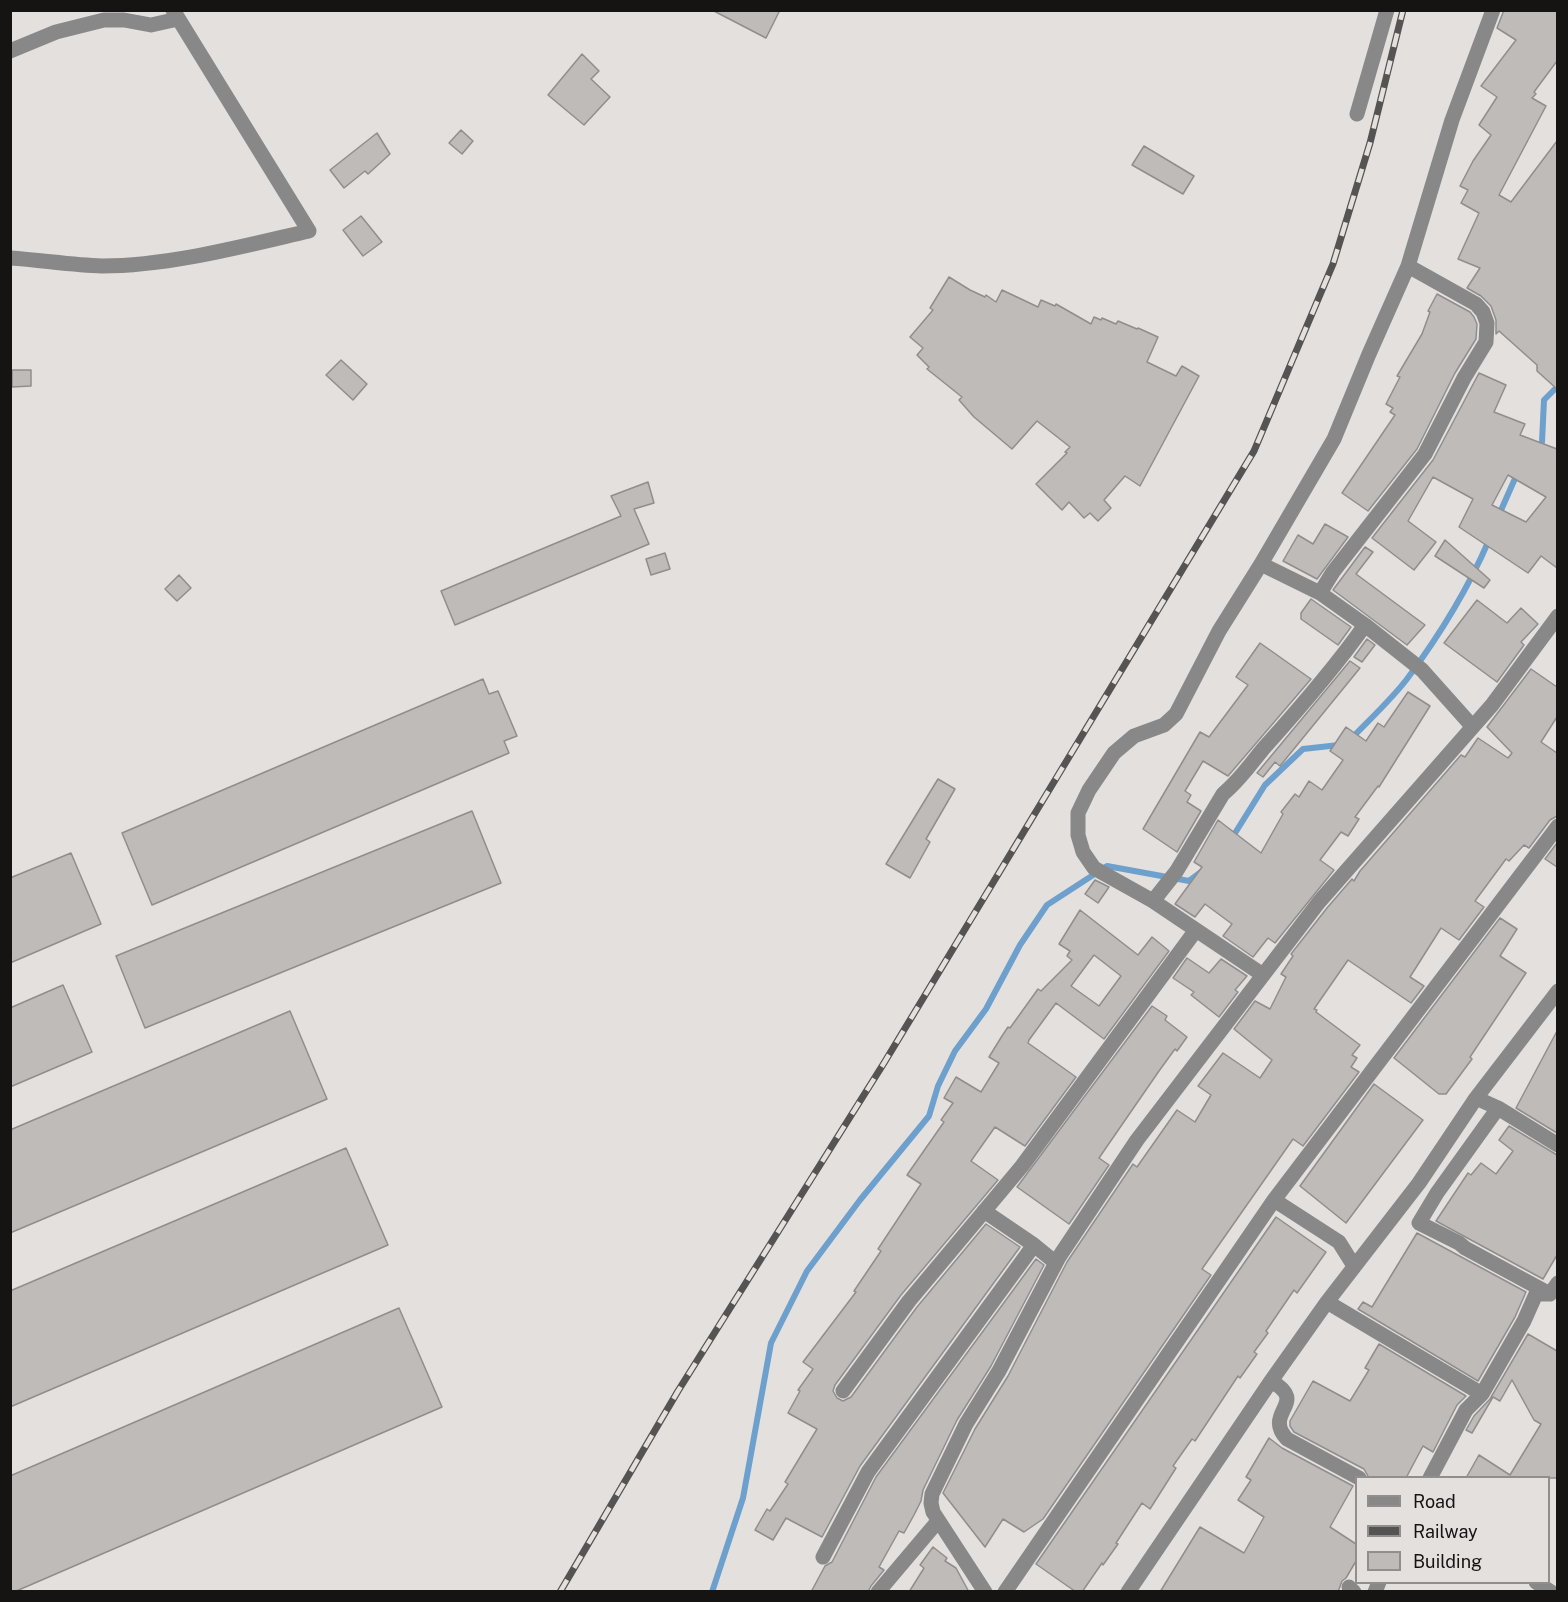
<!DOCTYPE html>
<html>
<head>
<meta charset="utf-8">
<style>
	body { margin:0 }
	#map { position:relative; width:1568px; height:1602px; overflow:hidden; background:#e4e0de; font-family:"Public Sans",sans-serif }
	canvas { display:block }
	.frame { position:absolute; inset:0; border:12px solid #151413; pointer-events:none }
	.legend { position:absolute; left:1355px; top:1476px; width:195px; height:108px; box-sizing:border-box; background:#e4e0de; border:2px solid #918e8d; margin:0; padding:8px 10px; list-style:none; font-size:18px; color:#151413 }
	.legend li { display:flex; align-items:center; gap:12px; height:30px }
	.legend b { width:30px; border:2px solid #918e8d }
</style>
</head>
<body>
<div id="map">
<canvas width="1568" height="1602"></canvas>
<div class="frame"></div>
<ul class="legend">
<li><b style="height:8px;background:#898889"></b>Road</li>
<li><b style="height:8px;background:#565453"></b>Railway</li>
<li><b style="height:16px;background:#bfbbb9"></b>Building</li>
</ul>
</div>
<script>
const g = document.querySelector('canvas').getContext('2d');
g.lineJoin = 'round';
function strokePath(path, color, width, dash) { g.strokeStyle = color; g.lineWidth = width; g.lineCap = dash ? 'butt' : 'round'; g.setLineDash(dash || []); g.stroke(path); }
function fill(path, color) { g.fillStyle = color; g.fill(path, 'evenodd'); }
const stream = new Path2D(`
	M 1539,448 L 1542,442 L 1544,400 L 1558,386
	M 1498,517 L 1517,474
	M 1350,740 C 1369,720 1390,701 1407,679 C 1439,636 1468,589 1489,540
	M 1232,838 L 1265,785 L 1303,749 L 1339,745
	M 712,1592 L 743,1498 L 771,1343 L 807,1271 L 860,1200 L 929,1116 L 938,1086 L 955,1051 L 986,1009 L 1020,945 L 1047,905 L 1107,866 L 1189,881 L 1201,872`);
const building = new Path2D(`
	M 712,10 L 780,10 L 766,38 Z
	M 1504,10 L 1557,10 L 1557,61 L 1534,92 L 1536,94 L 1532,98 L 1546,106 L 1499,195 L 1511,202 L 1557,141 L 1557,389 L 1537,371 L 1537,365 L 1499,331 L 1496,334 L 1496,320 L 1491,306 L 1481,296 L 1467,288 L 1480,268 L 1458,259 L 1479,213 L 1461,203 L 1468,190 L 1460,186 L 1473,161 L 1491,135 L 1479,125 L 1497,97 L 1481,86 L 1516,40 L 1497,28 Z
	M 582,54 L 599,71 L 591,79 L 610,97 L 584,125 L 548,95 Z
	M 461,130 L 473,141 L 462,154 L 449,143 Z
	M 377,133 L 390,154 L 368,174 L 365,171 L 344,188 L 330,170 Z
	M 1144,146 L 1194,176 L 1183,194 L 1132,165 Z
	M 361,216 L 382,242 L 363,256 L 343,230 Z
	M 949,277 L 970,290 L 985,297 L 986,295 L 996,302 L 1002,290 L 1038,307 L 1041,300 L 1055,306 L 1056,304 L 1091,324 L 1094,317 L 1101,320 L 1102,318 L 1116,324 L 1118,321 L 1137,329 L 1138,328 L 1158,337 L 1147,362 L 1176,376 L 1182,366 L 1199,376 L 1140,486 L 1125,476 L 1104,500 L 1111,508 L 1098,521 L 1090,513 L 1084,518 L 1069,502 L 1062,510 L 1036,484 L 1067,453 L 1065,452 L 1070,447 L 1037,421 L 1012,449 L 974,417 L 959,400 L 962,397 L 927,369 L 929,367 L 917,355 L 923,348 L 910,337 L 933,310 L 930,308 Z
	M 1437,294 L 1470,312 L 1474,317 L 1477,324 L 1476,339 L 1455,373 L 1417,449 L 1368,511 L 1342,493 L 1395,415 L 1390,412 L 1393,408 L 1386,404 L 1400,377 L 1397,376 L 1422,334 L 1430,312 L 1428,311 Z
	M 341,360 L 367,384 L 353,400 L 326,375 Z
	M 12,370 L 31,370 L 31,386 L 12,387 Z
	M 1479,373 L 1506,385 L 1494,412 L 1525,424 L 1520,435 L 1557,449 L 1557,568 L 1541,556 L 1528,573 L 1459,527 L 1473,499 L 1433,477 L 1408,521 L 1436,542 L 1414,570 L 1372,538 L 1433,460 ZM 1508,475 L 1546,497 L 1526,522 L 1492,505 Z
	M 648,482 L 654,503 L 634,509 L 649,544 L 455,625 L 441,591 L 621,516 L 611,496 Z
	M 1325,524 L 1348,537 L 1317,579 L 1283,561 L 1298,535 L 1313,544 Z
	M 1445,540 L 1490,580 L 1484,588 L 1435,556 Z
	M 1365,547 L 1373,552 L 1356,574 L 1425,625 L 1407,645 L 1333,590 Z
	M 665,553 L 670,569 L 651,575 L 646,559 Z
	M 179,575 L 191,588 L 177,601 L 165,589 Z
	M 1311,599 L 1351,627 L 1338,645 L 1301,619 L 1301,613 Z
	M 1477,600 L 1507,623 L 1521,608 L 1538,624 L 1521,642 L 1524,645 L 1497,682 L 1444,643 Z
	M 1367,639 L 1375,645 L 1362,662 L 1354,657 Z
	M 1260,643 L 1311,679 L 1228,776 L 1203,761 L 1185,791 L 1191,795 L 1187,802 L 1201,811 L 1177,852 L 1143,829 L 1200,732 L 1209,737 L 1248,685 L 1236,677 Z
	M 1350,661 L 1360,668 L 1280,766 L 1275,762 L 1263,777 L 1257,773 Z
	M 1531,669 L 1557,687 L 1557,717 L 1541,742 L 1557,753 L 1557,816 L 1550,820 L 1529,848 L 1524,845 L 1509,861 L 1506,859 L 1475,901 L 1484,907 L 1459,940 L 1441,928 L 1410,977 L 1424,986 L 1411,1003 L 1348,960 L 1314,1009 L 1317,1010 L 1316,1012 L 1360,1045 L 1352,1055 L 1357,1058 L 1351,1067 L 1359,1072 L 1303,1146 L 1293,1139 L 1202,1269 L 1211,1275 L 1043,1519 L 1024,1532 L 1003,1519 L 985,1547 L 943,1493 L 975,1429 L 1008,1376 L 1067,1262 L 1133,1164 L 1137,1167 L 1177,1110 L 1195,1122 L 1211,1095 L 1198,1086 L 1223,1053 L 1260,1078 L 1272,1060 L 1234,1029 L 1255,1001 L 1270,1009 L 1286,977 L 1281,974 L 1293,956 L 1291,954 L 1327,908 L 1352,879 L 1354,881 L 1360,871 L 1461,755 L 1465,757 L 1478,738 L 1508,758 L 1512,753 L 1487,727 Z
	M 483,679 L 489,694 L 498,691 L 517,736 L 504,741 L 509,753 L 152,905 L 122,833 Z
	M 1408,692 L 1430,706 L 1379,787 L 1378,786 L 1355,817 L 1359,819 L 1348,836 L 1341,832 L 1320,860 L 1334,870 L 1275,943 L 1268,938 L 1253,957 L 1223,936 L 1232,924 L 1205,904 L 1195,917 L 1175,904 L 1202,867 L 1194,862 L 1218,820 L 1261,853 L 1283,814 L 1281,812 L 1295,794 L 1299,797 L 1309,781 L 1322,790 L 1343,760 L 1330,751 L 1346,727 L 1366,741 L 1378,723 L 1384,727 Z
	M 938,779 L 955,789 L 926,839 L 930,842 L 910,878 L 886,864 Z
	M 472,811 L 501,883 L 145,1028 L 116,956 Z
	M 1557,843 L 1557,867 L 1545,859 Z
	M 71,853 L 101,924 L 10,963 L 10,878 Z
	M 1095,880 L 1109,887 L 1098,903 L 1085,894 Z
	M 1080,910 L 1138,955 L 1152,937 L 1169,951 L 1104,1039 L 1056,1003 L 1029,1040 L 1028,1043 L 1076,1077 L 1025,1146 L 995,1127 L 971,1161 L 998,1180 L 901,1295 L 835,1385 L 833,1391 L 837,1398 L 843,1401 L 851,1397 L 917,1307 L 986,1224 L 1020,1247 L 860,1466 L 822,1537 L 786,1518 L 773,1540 L 755,1530 L 767,1509 L 770,1511 L 788,1484 L 785,1482 L 817,1429 L 788,1413 L 800,1391 L 798,1390 L 813,1369 L 803,1362 L 856,1292 L 854,1291 L 881,1251 L 878,1249 L 921,1184 L 907,1175 L 944,1122 L 941,1120 L 953,1103 L 944,1098 L 956,1077 L 981,1092 L 999,1063 L 989,1057 L 1002,1036 L 1008,1027 L 1010,1028 L 1038,989 L 1041,991 L 1072,960 L 1067,956 L 1070,951 L 1059,944 ZM 1094,955 L 1121,976 L 1099,1006 L 1071,986 Z
	M 1500,918 L 1517,929 L 1500,956 L 1526,973 L 1470,1057 L 1472,1059 L 1446,1094 L 1439,1094 L 1394,1058 Z
	M 1187,958 L 1209,973 L 1221,959 L 1247,976 L 1235,990 L 1238,992 L 1219,1017 L 1191,995 L 1194,992 L 1173,978 Z
	M 63,985 L 92,1052 L 10,1087 L 10,1008 Z
	M 1152,1006 L 1167,1016 L 1165,1020 L 1187,1037 L 1177,1051 L 1175,1049 L 1159,1071 L 1099,1158 L 1109,1165 L 1069,1224 L 1017,1187 Z
	M 290,1011 L 327,1099 L 10,1233 L 10,1130 Z
	M 1557,1031 L 1557,1133 L 1516,1108 Z
	M 1374,1084 L 1423,1120 L 1346,1223 L 1300,1186 Z
	M 1509,1126 L 1557,1155 L 1557,1255 L 1543,1279 L 1436,1221 L 1468,1173 L 1471,1175 L 1481,1163 L 1496,1174 L 1513,1151 L 1499,1140 Z
	M 346,1148 L 388,1245 L 10,1407 L 10,1291 Z
	M 1276,1217 L 1326,1252 L 1297,1293 L 1294,1290 L 1266,1331 L 1268,1333 L 1254,1352 L 1257,1354 L 1240,1378 L 1238,1376 L 1195,1441 L 1192,1439 L 1173,1466 L 1176,1468 L 1150,1509 L 1142,1503 L 1116,1543 L 1118,1544 L 1103,1565 L 1102,1563 L 1082,1592 L 1076,1592 L 1036,1564 Z
	M 1417,1233 L 1526,1292 L 1515,1317 L 1478,1381 L 1358,1309 L 1363,1302 L 1372,1307 Z
	M 1036,1259 L 1044,1265 L 991,1366 L 957,1420 L 923,1490 L 921,1501 L 914,1515 L 904,1533 L 899,1531 L 879,1567 L 884,1570 L 871,1586 L 868,1592 L 811,1592 L 825,1566 L 832,1562 L 876,1477 Z
	M 399,1308 L 442,1407 L 14,1592 L 10,1592 L 10,1476 Z
	M 1528,1334 L 1557,1351 L 1557,1478 L 1466,1478 L 1479,1455 L 1510,1475 L 1541,1424 L 1534,1420 L 1512,1380 L 1500,1401 L 1493,1397 L 1472,1433 L 1466,1430 L 1474,1416 L 1490,1399 Z
	M 1379,1344 L 1466,1396 L 1457,1405 L 1433,1452 L 1423,1446 L 1406,1478 L 1369,1478 L 1364,1469 L 1294,1432 L 1290,1426 L 1290,1421 L 1313,1381 L 1350,1401 L 1369,1370 L 1365,1368 Z
	M 1269,1438 L 1282,1448 L 1353,1486 L 1330,1527 L 1356,1544 L 1356,1561 L 1346,1578 L 1342,1581 L 1338,1592 L 1160,1592 L 1200,1527 L 1244,1553 L 1264,1517 L 1238,1500 L 1251,1480 L 1246,1477 Z
	M 933,1547 L 947,1558 L 945,1561 L 956,1568 L 969,1592 L 909,1592 L 924,1568 L 920,1565 Z`);
const minor = new Path2D(`
	M 10,51 L 56,32 L 104,20 L 124,20 L 151,25 L 178,19
	M 1357,114 L 1387,10
	M 10,258 C 41,260 72,265 102,266 C 169,266 244,246 309,231 L 173,10
	M 1408,266 L 1476,304 L 1483,312 L 1487,323 L 1486,342 L 1464,378 L 1425,454 L 1333,572 L 1320,593 L 1365,625 L 1422,670 L 1472,726
	M 1261,564 L 1320,593
	M 1153,901 L 1176,872 L 1223,794 C 1239,781 1250,765 1263,749 C 1299,709 1334,669 1365,625
	M 1263,975 L 1153,901 L 1094,868 L 1083,852 L 1078,835 L 1078,813 L 1089,790 L 1114,753 L 1134,736 L 1164,725 L 1176,714 L 1219,631 L 1261,564 L 1334,439 L 1369,354 L 1408,266 L 1452,120 L 1493,10
	M 1476,1098 L 1498,1108 L 1558,1145
	M 1498,1108 L 1437,1193 L 1419,1223 L 1459,1243 L 1465,1248 L 1550,1294
	M 1274,1200 L 1339,1242 L 1354,1266
	M 984,1211 L 1034,1245
	M 1327,1302 L 1482,1394
	M 1271,1381 C 1310,1403 1262,1412 1287,1439 L 1359,1478
	M 843,1391 L 909,1301 L 1022,1166 L 1196,930
	M 1430,1478 L 1466,1410 L 1482,1394 L 1524,1321 L 1536,1294 L 1550,1294 L 1558,1283
	M 823,1557 L 868,1472 L 1034,1245 L 1056,1263
	M 1536,1582 L 1551,1592
	M 1349,1587 L 1354,1592
	M 878,1592 L 938,1521
	M 985,1592 L 933,1512 L 931,1503 L 932,1494 L 966,1424 L 999,1371 L 1059,1257 L 1137,1140 L 1319,902 L 1492,705 L 1558,616
	M 1005,1592 L 1274,1200 L 1558,826
	M 1128,1592 L 1271,1381 L 1327,1302 L 1419,1183 L 1476,1098 L 1558,991
	M 1375,1592 L 1379,1582`);
const rail = new Path2D(`
	M 560,1592 L 678,1391 L 884,1063 L 1254,451 L 1333,264 L 1370,143 L 1403,10`);
strokePath(stream, '#6da0cc', 6);
fill(building, '#bfbbb9');
strokePath(building, '#918d8c', 1.5);
strokePath(minor, '#898889', 15);
strokePath(rail, '#565453', 7);
strokePath(rail, '#e4e0de', 4.5, [14]);
</script>
</body>
</html>
